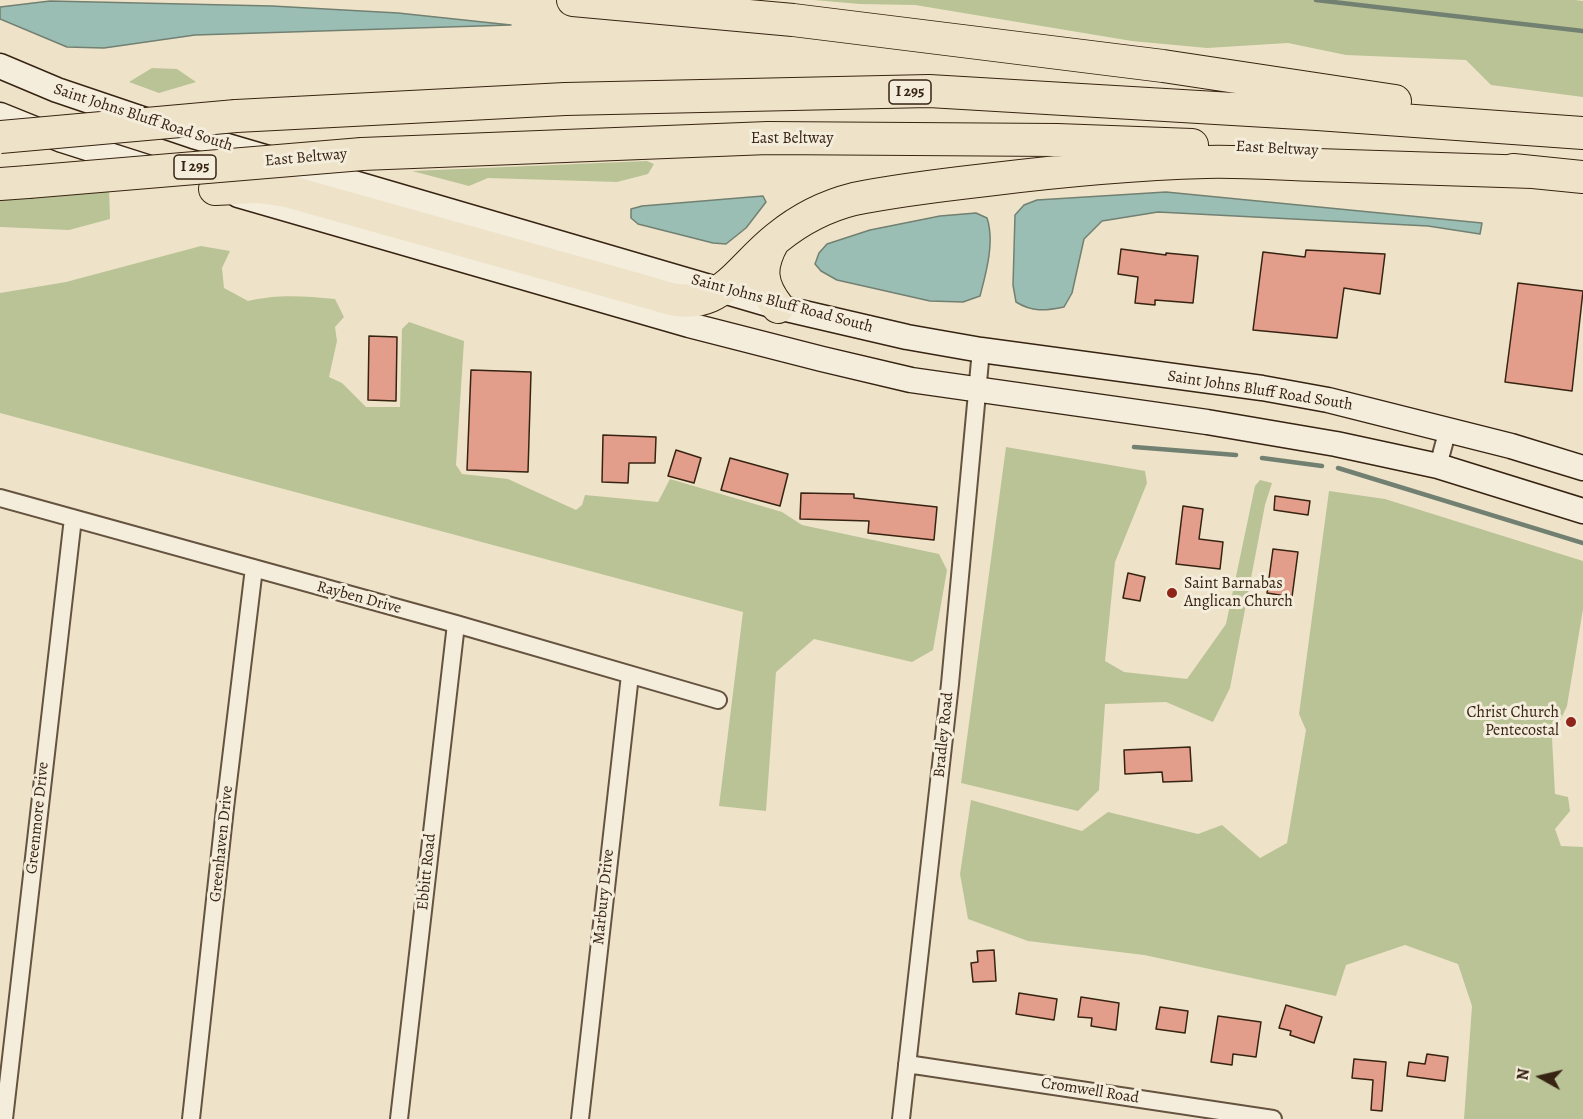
<!DOCTYPE html>
<html>
<head>
<meta charset="utf-8">
<style>
	body { margin:0 }
	#map { position:relative; width:1583px; height:1119px; overflow:hidden; background:#eee3c9; font-family:Alegreya,serif }
	canvas { display:block }
	.north { position:absolute; left:1511px; top:1047px; width:60px; height:60px; -webkit-text-stroke:4px #f4eddc; paint-order:stroke; rotate:278deg; font-size:16px; font-weight:700; line-height:24px; text-align:center; color:#372311 }
	.north::after { content:''; display:block; margin:auto; width:21px; height:27px; background:#372311; clip-path:polygon(50% 0,100% 100%,50% 72%,0 100%) }
</style>
</head>
<body>
<div id="map">
<canvas width="1583" height="1119"></canvas>
<div class="north">N</div>
</div>
<script>
const g = document.querySelector('canvas').getContext('2d');
g.lineJoin = 'round';
function fill(path, color) { g.fillStyle = color; g.fill(path, 'evenodd'); }
function strokePath(path, color, width, dash) { g.strokeStyle = color; g.lineWidth = width; g.lineCap = dash ? 'butt' : 'round'; g.setLineDash(dash || []); g.stroke(path); }
function label(font, color, halo, rows, align = 'center') {
  g.font = font + ' Alegreya,serif'; g.lineWidth = 6; g.setLineDash([]); g.textBaseline = 'middle'; g.strokeStyle = halo; g.fillStyle = color; for (const [text, x, y, turn = 0] of rows) {
    g.save(); g.translate(x, y); g.rotate((+turn || 0) * Math.PI / 180); g.textAlign = isNaN(turn) ? turn : align; if (halo) g.strokeText(text, 0, 0); g.fillText(text, 0, 0); g.restore();
  }
}
const green = new Path2D(`
	M 814,0 L 1575,0 L 1583,1 L 1583,97 L 1491,85 L 1466,60 L 1346,55 L 1288,43 L 1207,48 L 1132,41 L 915,5 L 860,4 Z
	M 152,68 L 177,69 L 196,82 L 159,93 L 129,82 Z
	M 647,161 L 654,164 L 648,174 L 617,182 L 488,178 L 469,186 L 412,171 Z
	M 109,187 L 110,219 L 69,230 L 0,227 L 0,200 Z
	M 201,246 L 230,251 L 222,268 L 224,288 L 248,301 C 279,294 303,296 335,299 L 344,317 L 335,327 L 337,341 L 329,377 L 342,383 L 366,407 L 400,407 L 402,329 L 409,322 L 464,341 L 456,465 L 462,474 L 508,479 L 576,510 L 582,505 L 585,495 L 658,502 L 670,479 L 782,512 L 802,525 L 939,554 L 947,570 L 933,650 L 912,662 L 814,639 L 776,672 L 766,811 L 719,806 L 743,612 L 0,413 L 0,293 L 66,282 Z
	M 1006,447 L 1145,471 L 1147,483 L 1115,562 L 1105,661 L 1124,672 L 1187,679 L 1226,624 L 1255,486 L 1260,480 L 1272,483 L 1265,505 L 1230,688 L 1213,722 L 1166,702 L 1105,704 L 1099,790 L 1078,811 L 961,783 Z
	M 1329,491 L 1385,499 L 1583,561 L 1583,609 L 1567,706 L 1552,738 L 1555,794 L 1568,797 L 1570,811 L 1555,829 L 1561,846 L 1583,847 L 1583,1119 L 1464,1119 L 1472,1006 L 1458,964 L 1405,945 L 1346,965 L 1336,996 L 1144,955 L 1028,941 L 968,919 L 960,874 L 971,800 L 1082,831 L 1108,812 L 1198,834 L 1222,825 L 1260,858 L 1287,843 L 1306,730 L 1299,714 Z`);
const water = new Path2D(`
	M 50,1 L 272,6 L 398,13 L 511,25 L 195,35 L 104,48 L 67,47 L 0,19 L 0,7 Z
	M 1166,192 L 1482,223 L 1480,234 L 1428,226 L 1158,212 L 1102,221 L 1084,239 L 1072,293 L 1064,307 C 1045,311 1032,312 1016,302 L 1013,285 L 1015,215 L 1024,205 L 1037,200 Z
	M 763,196 L 766,202 L 746,228 L 726,244 L 713,243 L 638,224 L 631,218 L 631,209 L 642,206 Z
	M 976,213 L 987,218 C 995,242 986,273 980,296 L 963,302 L 930,301 L 837,280 L 821,271 L 815,264 L 819,253 L 827,244 L 870,230 L 940,216 Z`);
const stream = new Path2D(`
	M 1316,0 L 1583,31
	M 1134,447 L 1236,455
	M 1262,458 L 1322,466
	M 1338,468 L 1583,543`);
const building = new Path2D(`
	M 1121,249 L 1166,255 L 1166,253 L 1198,256 L 1193,303 L 1155,300 L 1155,305 L 1135,303 L 1138,277 L 1118,274 Z
	M 1306,250 L 1385,254 L 1380,294 L 1344,288 L 1337,338 L 1253,330 L 1263,252 L 1305,257 Z
	M 1518,283 L 1583,291 L 1572,391 L 1505,382 Z
	M 369,336 L 397,337 L 396,401 L 368,400 Z
	M 471,370 L 531,372 L 528,472 L 467,470 Z
	M 603,435 L 656,437 L 655,463 L 629,463 L 628,483 L 602,482 Z
	M 676,450 L 701,458 L 694,483 L 668,476 Z
	M 730,458 L 788,474 L 780,506 L 721,490 Z
	M 801,493 L 854,494 L 854,498 L 937,507 L 934,540 L 868,533 L 869,521 L 800,519 Z
	M 1275,496 L 1310,501 L 1308,515 L 1274,510 Z
	M 1183,506 L 1203,509 L 1199,539 L 1223,542 L 1220,569 L 1176,564 Z
	M 1273,549 L 1298,552 L 1292,597 L 1267,593 Z
	M 1128,573 L 1145,577 L 1140,601 L 1123,598 Z
	M 1190,747 L 1192,781 L 1163,782 L 1162,772 L 1125,774 L 1124,750 Z
	M 994,950 L 996,981 L 973,982 L 971,963 L 978,962 L 977,951 Z
	M 1019,993 L 1057,999 L 1054,1020 L 1016,1014 Z
	M 1081,997 L 1119,1003 L 1116,1030 L 1091,1026 L 1092,1018 L 1078,1017 Z
	M 1286,1005 L 1322,1017 L 1314,1043 L 1290,1035 L 1291,1031 L 1279,1028 Z
	M 1160,1007 L 1188,1011 L 1185,1033 L 1156,1029 Z
	M 1218,1016 L 1261,1022 L 1256,1057 L 1233,1054 L 1232,1065 L 1211,1062 Z
	M 1427,1054 L 1448,1057 L 1445,1081 L 1407,1076 L 1409,1062 L 1425,1064 Z
	M 1354,1059 L 1386,1062 L 1382,1111 L 1371,1110 L 1373,1080 L 1352,1078 Z`);
const street = new Path2D(`
	M 1438,466 L 1448,429
	M 0,498 L 456,624 L 718,700
	M 907,1064 L 1273,1119
	M 4,1119 L 73,518
	M 191,1119 L 225,808 L 254,568
	M 399,1119 L 456,624
	M 580,1119 L 630,675
	M 901,1119 L 950,684 L 981,350`);
const secondary = new Path2D(`
	M 0,66 L 57,90 L 193,136 L 778,307 L 907,337 L 981,350 L 1262,388 L 1328,400 L 1511,446 L 1583,468
	M 0,115 L 62,140 L 150,168
	M 238,195 L 689,325 L 822,359 L 911,380 L 1207,422 L 1336,444 L 1438,466 L 1583,511`);
const highway = new Path2D(`
	M 573,0 L 793,20 L 1163,66 L 1395,101
	M 236,116 L 565,99 L 929,91 L 1317,114 L 1583,133
	M 362,154 L 768,138 L 1057,140 L 1192,145
	M 1513,170 L 1583,177
	M 0,184 L 28,182
	M 215,189 L 258,187 L 287,191 L 654,294 C 719,318 733,273 777,238 C 799,220 826,206 854,199 C 898,190 942,185 986,180 C 1059,171 1133,164 1206,162 C 1243,161 1280,164 1317,165 C 1389,167 1461,170 1533,172
	M 773,242 C 759,267 760,284 778,307`);
const highwayBridge = new Path2D(`
	M 0,137 L 236,116
	M 28,182 L 362,154`);
const markers = [
	[1172,593,6,"#8f2418"],
	[1571,722,6,"#8f2418"]
];
const shields = [
	[910,92,42],
	[195,167,42]
];
const shieldNames = [
	["I 295",910,92],
	["I 295",195,167]
];
const streetNames = [
	["Saint Johns Bluff Road South",143,118,18],
	["East Beltway",792,139],
	["East Beltway",1277,149,3],
	["East Beltway",306,158,-5],
	["Saint Johns Bluff Road South",782,304,15],
	["Saint Johns Bluff Road South",1260,391,9],
	["Rayben Drive",359,598,15],
	["Bradley Road",944,735,-84],
	["Greenmore Drive",38,818,-84],
	["Greenhaven Drive",222,844,-84],
	["Ebbitt Road",427,872,-84],
	["Marbury Drive",604,897,-84],
	["Cromwell Road",1090,1091,9]
];
const poiNames = [
	["Saint Barnabas",1184,584],
	["Anglican Church",1184,602],
	["Christ Church",1559,713,"right"],
	["Pentecostal",1559,731,"right"]
];
fill(green, '#bac395');
fill(water, '#9abeb3');
strokePath(water, '#728072', 1.5);
strokePath(stream, '#728072', 4.5);
fill(building, '#e29d8b');
strokePath(building, '#372311', 1.5);
strokePath(street, '#65533f', 20);
strokePath(secondary, '#372311', 27);
strokePath(highway, '#372311', 34);
strokePath(street, '#f4eddc', 16);
strokePath(secondary, '#f4eddc', 24);
strokePath(highway, '#eee3c9', 32);
strokePath(highwayBridge, '#372311', 34, []);
strokePath(highwayBridge, '#eee3c9', 32);
for (const [x, y, r, color] of markers) { const dot = new Path2D(); dot.arc(x, y, r, 0, 2 * Math.PI); g.fillStyle = color; g.fill(dot); strokePath(dot, '#f4eddc', 2); }
for (const [x, y, w] of shields) { const box = new Path2D(); box.roundRect(x - w / 2, y - 12, w, 24, 4.5); g.fillStyle = '#f4eddc'; g.fill(box); strokePath(box, '#372311', 1.5); }
label('bold 15px', '#372311', null, shieldNames);
label('16px', '#372311', '#f4eddc', streetNames);
label('16px', '#372311', '#f4eddc', poiNames, 'left');
</script>
</body>
</html>
